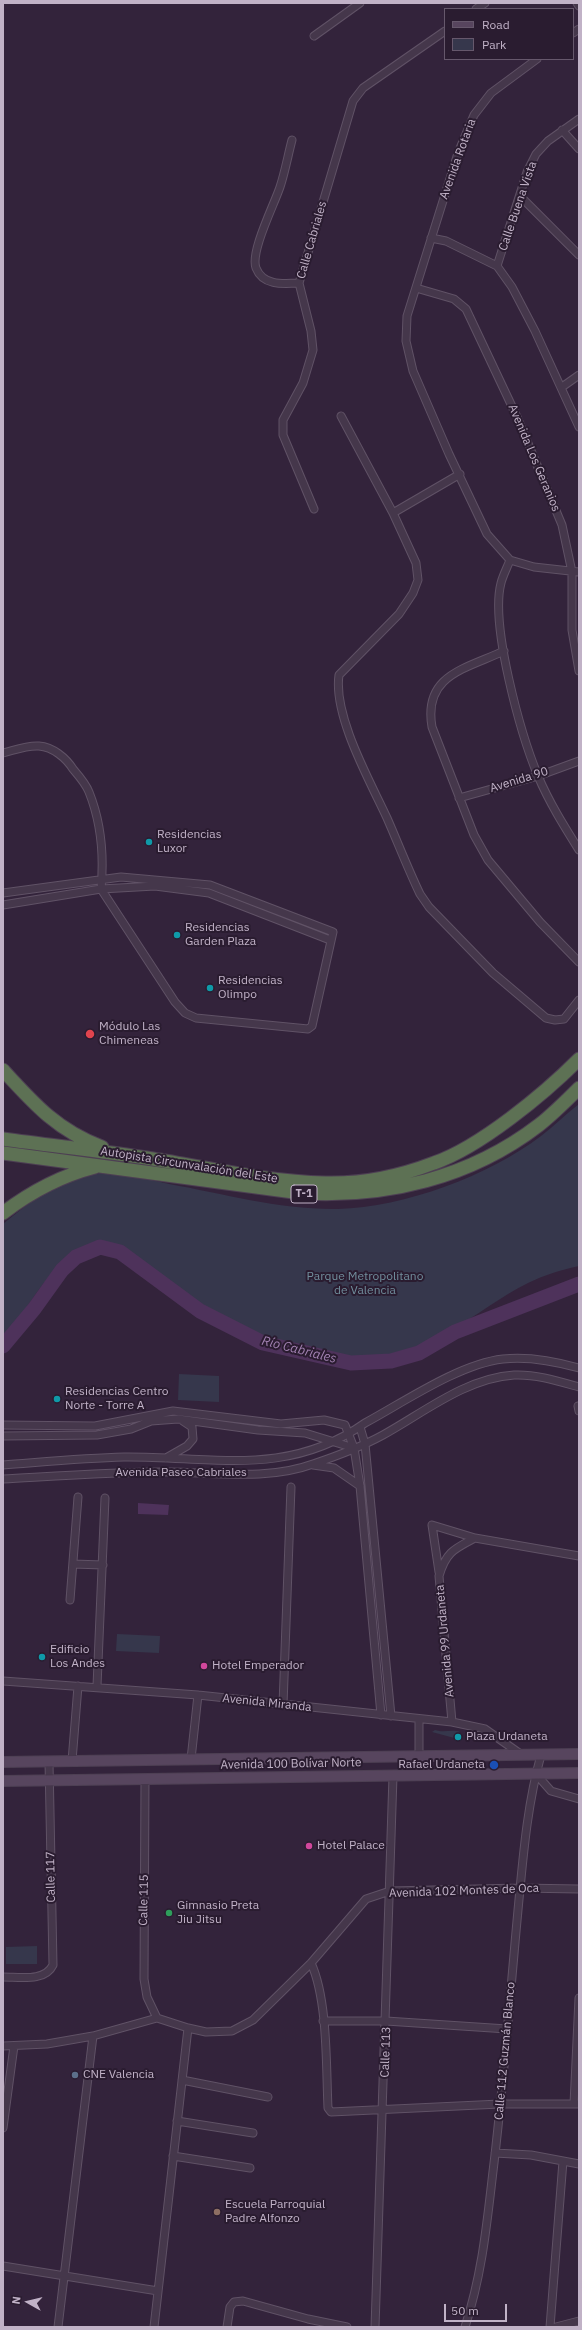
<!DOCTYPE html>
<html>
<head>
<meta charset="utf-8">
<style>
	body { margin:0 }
	#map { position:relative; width:582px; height:2330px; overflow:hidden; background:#33233b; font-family:"IBM Plex Sans",sans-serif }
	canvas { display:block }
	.frame { position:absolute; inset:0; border:4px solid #c1b2c7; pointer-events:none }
	.legend { position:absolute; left:444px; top:8px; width:130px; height:52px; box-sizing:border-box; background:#2a1c30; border:1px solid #66586c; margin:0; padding:5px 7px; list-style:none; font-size:12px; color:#c1b2c7 }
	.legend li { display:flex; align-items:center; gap:8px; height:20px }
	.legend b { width:20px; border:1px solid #66586c }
	.north { position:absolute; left:8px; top:2282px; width:40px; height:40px; -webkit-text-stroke:3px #2a1c30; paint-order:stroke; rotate:278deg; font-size:11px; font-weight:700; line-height:16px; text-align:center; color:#c1b2c7 }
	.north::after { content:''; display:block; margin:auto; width:14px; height:18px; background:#c1b2c7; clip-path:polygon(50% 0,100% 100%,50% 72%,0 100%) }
	.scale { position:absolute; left:444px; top:2304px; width:63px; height:18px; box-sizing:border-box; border:2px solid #c1b2c7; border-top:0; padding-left:5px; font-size:12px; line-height:14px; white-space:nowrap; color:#c1b2c7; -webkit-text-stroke:3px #2a1c30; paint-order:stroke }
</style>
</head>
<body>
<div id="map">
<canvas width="582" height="2330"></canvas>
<div class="frame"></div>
<ul class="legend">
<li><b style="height:5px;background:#57455e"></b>Road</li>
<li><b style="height:11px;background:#36374c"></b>Park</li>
</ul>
<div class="north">N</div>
<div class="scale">50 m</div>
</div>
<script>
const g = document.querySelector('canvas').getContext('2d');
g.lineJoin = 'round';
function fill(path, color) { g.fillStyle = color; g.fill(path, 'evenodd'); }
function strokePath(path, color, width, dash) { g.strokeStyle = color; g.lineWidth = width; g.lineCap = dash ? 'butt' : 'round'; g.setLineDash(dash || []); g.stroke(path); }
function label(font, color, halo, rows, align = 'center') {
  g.font = font + ' "IBM Plex Sans",sans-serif'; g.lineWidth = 4; g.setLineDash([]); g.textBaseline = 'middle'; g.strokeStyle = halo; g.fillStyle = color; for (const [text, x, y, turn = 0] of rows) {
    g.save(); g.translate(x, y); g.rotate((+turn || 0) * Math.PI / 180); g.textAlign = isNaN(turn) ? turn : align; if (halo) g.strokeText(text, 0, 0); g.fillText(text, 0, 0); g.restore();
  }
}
const green = new Path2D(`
	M 579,1104 L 579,1266 C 561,1270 544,1275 528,1283 C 474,1310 427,1360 365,1362 C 319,1364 256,1343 215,1322 C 188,1308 137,1252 111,1248 C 105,1248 99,1249 94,1250 C 90,1250 84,1249 80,1251 C 48,1267 23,1314 3,1344 L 3,1224 C 31,1201 60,1178 98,1173 C 121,1171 147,1179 169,1184 C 225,1194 281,1210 338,1209 C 405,1207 488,1176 541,1136 C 554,1126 566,1114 579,1104 Z
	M 179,1374 L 219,1376 L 219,1402 L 178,1400 Z
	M 117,1634 L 160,1636 L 159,1653 L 116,1651 Z
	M 435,1730 C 444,1733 452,1729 460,1732 L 458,1739 L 432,1732 Z
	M 37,1946 L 37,1964 L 6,1964 L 6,1947 Z`);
const water = new Path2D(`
	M 138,1503 L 169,1505 L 168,1515 L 138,1514 Z`);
const river = new Path2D(`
	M 3,1346 L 34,1309 L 62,1270 L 76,1257 L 100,1247 L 120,1252 L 200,1311 L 263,1343 L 351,1363 L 391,1361 L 419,1353 L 455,1332 L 579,1284`);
const street = new Path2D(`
	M 577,3 L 579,6
	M 476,9 L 485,3
	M 573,33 L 579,29
	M 314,36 L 360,3
	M 537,59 L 491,93 L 474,115 L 458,153 L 407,316 L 406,341 L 413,371 L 449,454 L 487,534 L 510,560 L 534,567 L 579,572
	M 562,130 L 579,149
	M 292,140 C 288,155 285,172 280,187 C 274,205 250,252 256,268 C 263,286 283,284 299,283
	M 521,197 L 579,255
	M 431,238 L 446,241 L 497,266 L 512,287 L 535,331 L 579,427
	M 497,266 L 527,172 L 536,154 L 548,141 L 579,119
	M 416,288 L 454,299 L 466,309 L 517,417 L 562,525 L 572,572 L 572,630 L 579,671
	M 562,387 L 579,375
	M 341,416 L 393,513 L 416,563 L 418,580 L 413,593 L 399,614 L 339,675 C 333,716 370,781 387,818 C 398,843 408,869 420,894 L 429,907 L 493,973 L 546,1018 L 555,1020 L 564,1019 L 579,1000
	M 314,509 L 283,435 L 283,420 L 303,383 L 313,350 L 311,331 L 299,283 L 353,101 L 363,88 L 445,31
	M 393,513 L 460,474
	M 510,560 C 507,568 503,575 501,583 C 490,625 521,735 538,776 C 549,802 564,826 579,850
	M 504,651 C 465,669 423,675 432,727 L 474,835 L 488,860 L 540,922 L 579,962
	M 3,753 C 15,750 27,745 39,746 C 53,747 66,758 73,769 C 79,776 86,784 89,792 C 101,822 104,857 101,889 L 175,1002 L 185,1013 L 196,1018 L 308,1029 L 312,1026 L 333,932 L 210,885 L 121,877 L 3,893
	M 459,798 L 538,776 L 579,761
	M 3,905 L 101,889 L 155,886 L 209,893 L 330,940
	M 578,1406 L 579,1411
	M 3,1425 L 95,1426 L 173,1411 L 281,1424 L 324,1420 L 345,1425 L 354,1448 L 360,1486 L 381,1715
	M 360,1427 L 365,1444 L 391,1716
	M 3,1436 L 97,1435 L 131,1429 L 151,1421 L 178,1419 L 258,1430 L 305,1433 L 354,1448
	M 166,1458 L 187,1446 L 193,1439 L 192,1427 L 183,1421
	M 3,1465 C 43,1462 84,1458 124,1457 C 212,1456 287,1478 365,1423 C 404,1402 459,1364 503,1359 C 529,1356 554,1361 579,1368
	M 313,1465 L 334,1468 L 360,1486
	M 3,1479 C 57,1476 112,1472 166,1472 C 214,1472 267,1481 313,1464 C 337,1456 361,1447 383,1435 C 423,1413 466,1378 514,1375 C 536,1374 558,1381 579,1387
	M 73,1564 L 103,1565
	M 439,1572 L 432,1525 L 475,1538
	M 70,1600 L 78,1497
	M 3,1681 L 198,1695 L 452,1722 L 485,1729 L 522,1755
	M 97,1686 L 105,1498
	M 283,1705 L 291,1487
	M 419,1719 L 419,1757
	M 452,1722 L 439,1576 C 446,1552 454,1549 475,1538 L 579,1556
	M 191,1759 L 198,1695
	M 72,1761 L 78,1686
	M 536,1774 L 551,1791 L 579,1799
	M 145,1779 L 144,1979 L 147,1997 L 157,2018
	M 311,1963 C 328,2000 326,2067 328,2108 L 331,2112 L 500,2104 L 579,2104
	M 3,1977 C 20,1977 45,1982 53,1965 L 49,1762
	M 323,2021 L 386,2021 L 507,2029
	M 3,2046 L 47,2044 L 93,2036 L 157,2018 L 188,2028 L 206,2032 L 232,2031 L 253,2020 L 311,1963 L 366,1899 L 390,1891 L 520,1888 L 579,1889
	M 182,2080 L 268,2097
	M 574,2104 L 579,1998
	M 177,2121 L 253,2133
	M 3,2128 L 14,2046
	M 495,2153 L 531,2155 L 579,2164
	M 173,2156 L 250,2168
	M 3,2266 L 158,2291
	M 58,2327 L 93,2036
	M 154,2327 L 188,2028
	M 227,2327 L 230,2307 L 234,2302 L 243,2301 L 308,2319 L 347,2327
	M 375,2327 L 393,1776
	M 465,2327 C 483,2271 487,2221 494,2163 C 504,2079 510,1995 518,1910 C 523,1858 527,1805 541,1755
	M 550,2327 L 563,2161
	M 556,2327 L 579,2321`);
const secondary = new Path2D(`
	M 3,1762 L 579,1754
	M 3,1781 L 579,1773`);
const highway = new Path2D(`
	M 3,1070 C 34,1104 58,1131 102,1147
	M 3,1139 C 53,1146 103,1151 153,1159 C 209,1168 268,1182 325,1183 C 361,1184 400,1176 434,1163 C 480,1147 544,1094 579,1059
	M 3,1153 L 301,1193 C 386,1198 470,1178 539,1125 C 553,1114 566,1101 579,1088
	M 3,1213 C 32,1191 60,1176 95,1167`);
const markers = [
	[149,842,4,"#0f9aa8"],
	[177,935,4,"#0f9aa8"],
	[210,988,4,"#0f9aa8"],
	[90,1034,5,"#e0444e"],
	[57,1399,4,"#0f9aa8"],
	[42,1657,4,"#0f9aa8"],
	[204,1666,4,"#d1479c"],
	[458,1737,4,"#0f9aa8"],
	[494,1765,5,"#1a4fb4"],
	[309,1846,4,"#d1479c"],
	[169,1913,4,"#2e9e5b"],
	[75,2075,4,"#5c6f8a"],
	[217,2212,4,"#8d6e63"]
];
const shields = [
	[304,1194,26]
];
const shieldNames = [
	["T-1",304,1194]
];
const streetNames = [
	["Avenida Rotaria",458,159,-70],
	["Calle Buena Vista",518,206,-71],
	["Calle Cabriales",312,240,-74],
	["Avenida Los Geranios",534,458,67],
	["Avenida 90",519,780,-17],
	["Autopista Circunvalación del Este",189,1165,9],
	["Avenida Paseo Cabriales",181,1473],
	["Avenida 99 Urdaneta",445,1641,-95],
	["Avenida Miranda",267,1703,6],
	["Avenida 100 Bolívar Norte",291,1764,-1],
	["Calle 117",51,1877,-91],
	["Avenida 102 Montes de Oca",464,1891,-2],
	["Calle 115",144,1900,-89],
	["Calle 112 Guzmán Blanco",505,2051,-85],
	["Calle 113",386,2052,-88]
];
const poiNames = [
	["Residencias",157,835],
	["Luxor",157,849],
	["Residencias",185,928],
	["Garden Plaza",185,942],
	["Residencias",218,981],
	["Olimpo",218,995],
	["Módulo Las",99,1027],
	["Chimeneas",99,1041],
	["Residencias Centro",65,1392],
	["Norte - Torre A",65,1406],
	["Edificio",50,1650],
	["Los Andes",50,1664],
	["Hotel Emperador",212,1666],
	["Plaza Urdaneta",466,1737],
	["Rafael Urdaneta",485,1765,"right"],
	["Hotel Palace",317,1846],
	["Gimnasio Preta",177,1906],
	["Jiu Jitsu",177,1920],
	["CNE Valencia",83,2075],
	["Escuela Parroquial",225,2205],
	["Padre Alfonzo",225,2219]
];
const parkNames = [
	["Parque Metropolitano",365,1277],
	["de Valencia",365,1291]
];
const waterNames = [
	["Río Cabriales",299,1350,14]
];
fill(green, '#36374c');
fill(water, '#4e325b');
strokePath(river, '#4e325b', 15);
strokePath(street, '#605266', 9);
strokePath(secondary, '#4e4054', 12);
strokePath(highway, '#4d3f53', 15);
strokePath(street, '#45374b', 7);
strokePath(secondary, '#57455e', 10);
strokePath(highway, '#5d7154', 13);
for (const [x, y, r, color] of markers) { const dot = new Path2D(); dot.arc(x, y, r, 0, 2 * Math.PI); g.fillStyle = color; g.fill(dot); strokePath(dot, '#2a1c30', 1.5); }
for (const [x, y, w] of shields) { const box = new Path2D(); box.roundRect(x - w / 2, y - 9, w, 18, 3); g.fillStyle = '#2a1c30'; g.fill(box); strokePath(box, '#c1b2c7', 1); }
label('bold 11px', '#c1b2c7', null, shieldNames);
label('12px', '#c1b2c7', '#2a1c30', streetNames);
label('12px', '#c1b2c7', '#2a1c30', poiNames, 'left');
label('12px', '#718e9c', '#2a1c30', parkNames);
label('italic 13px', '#a282b2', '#2a1c30', waterNames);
</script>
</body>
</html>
